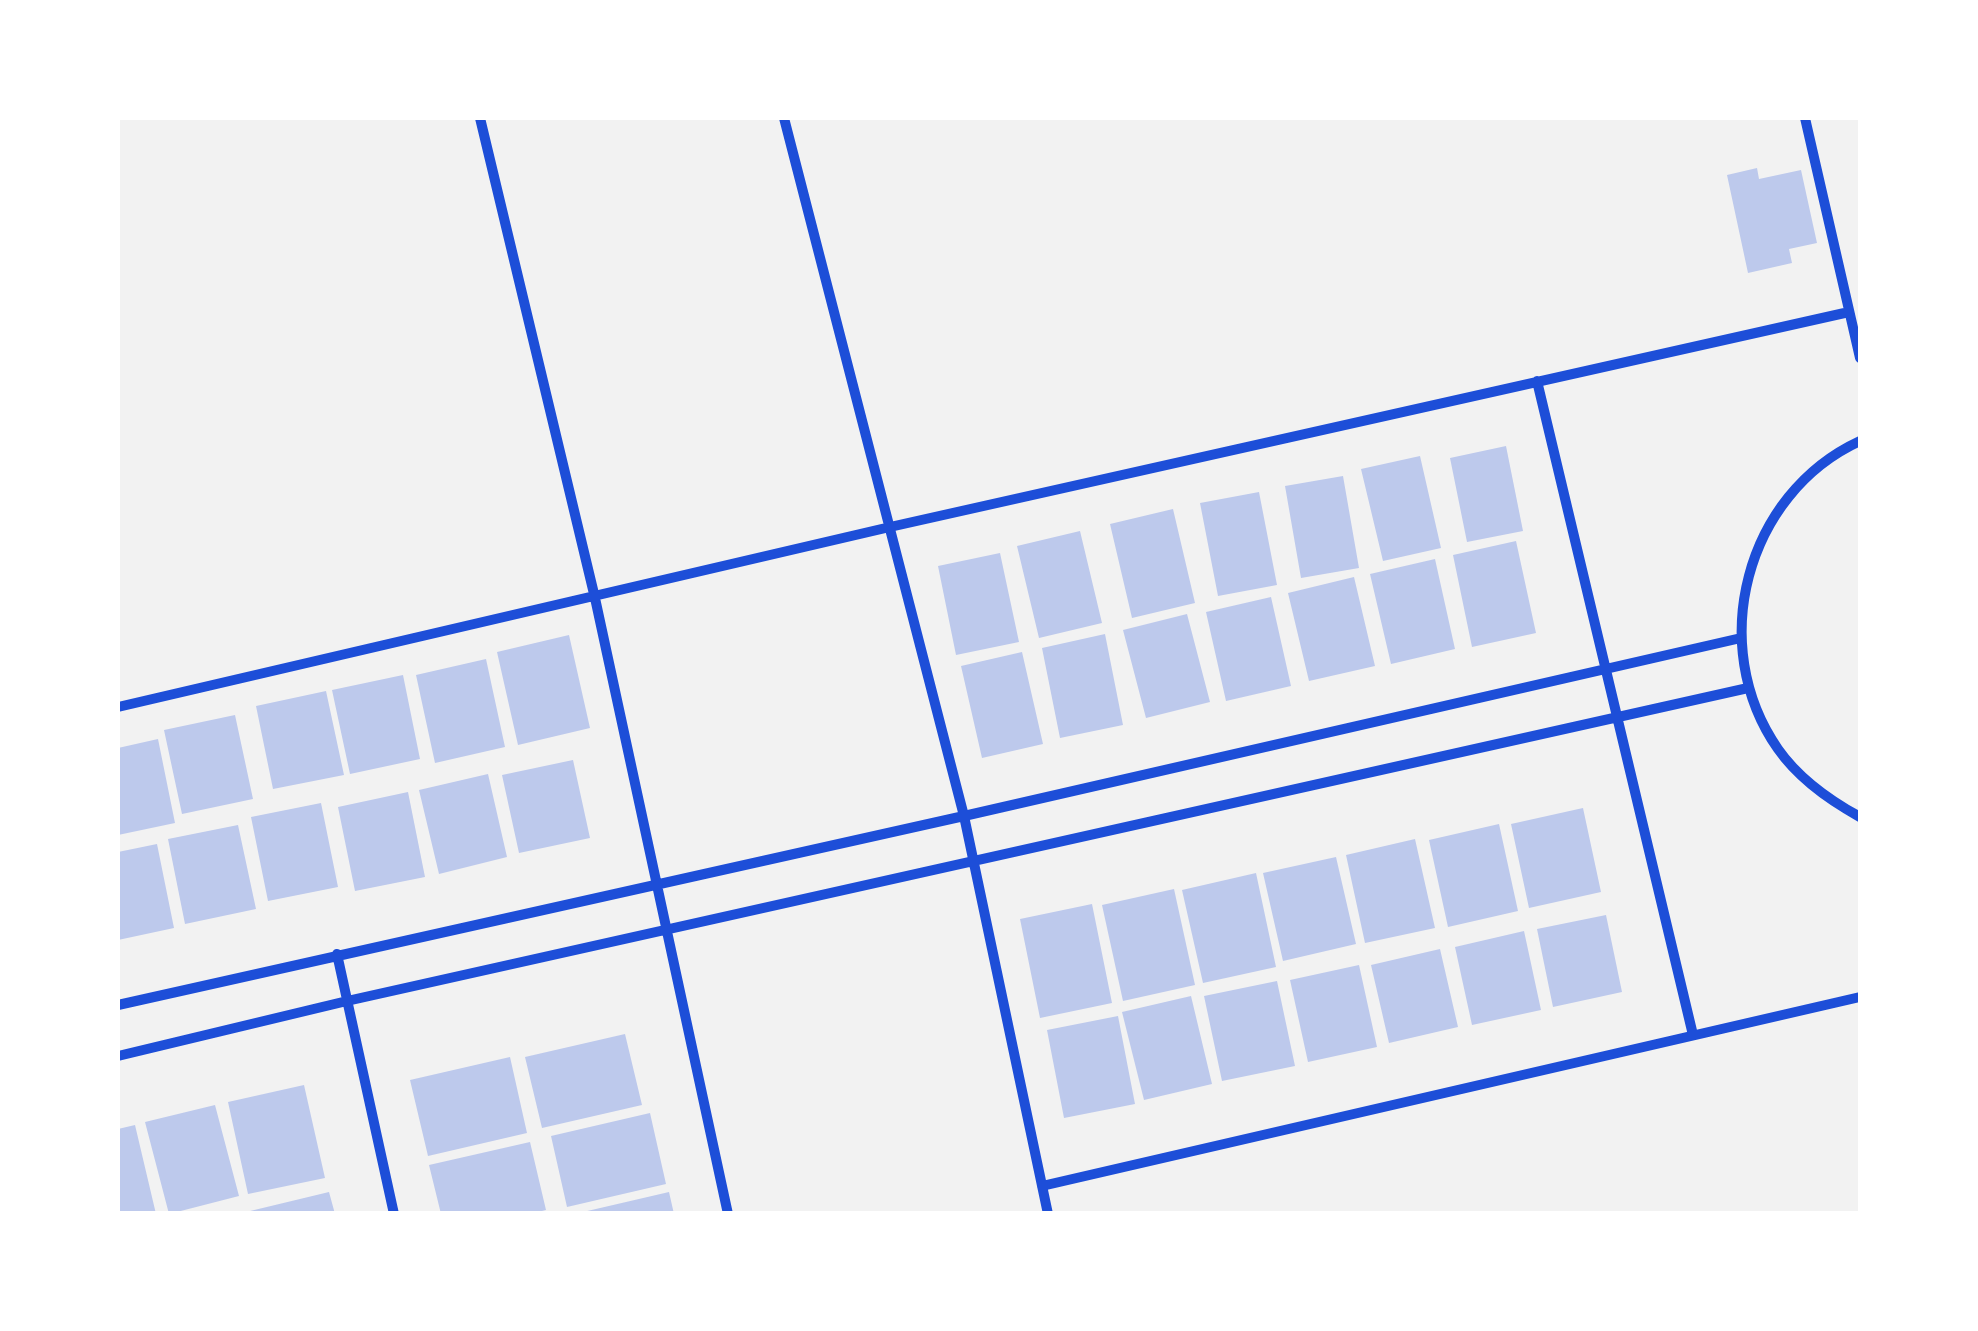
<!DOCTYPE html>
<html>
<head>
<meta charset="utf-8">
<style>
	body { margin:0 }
	#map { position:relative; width:1978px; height:1331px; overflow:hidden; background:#f2f2f2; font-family:Raleway,sans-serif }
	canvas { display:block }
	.frame { position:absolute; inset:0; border:120px solid #fff; pointer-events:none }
</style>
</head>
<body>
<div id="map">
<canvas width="1978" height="1331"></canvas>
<div class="frame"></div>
</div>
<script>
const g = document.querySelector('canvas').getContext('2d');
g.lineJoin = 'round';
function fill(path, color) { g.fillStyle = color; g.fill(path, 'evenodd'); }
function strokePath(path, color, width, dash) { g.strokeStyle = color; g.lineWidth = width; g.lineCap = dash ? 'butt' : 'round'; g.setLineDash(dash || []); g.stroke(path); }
const building = new Path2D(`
	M 1757,168 L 1759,179 L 1801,170 L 1817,243 L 1789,249 L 1792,263 L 1748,273 L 1727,175 Z
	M 1506,446 L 1523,531 L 1467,542 L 1450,458 Z
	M 1420,456 L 1441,548 L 1383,561 L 1361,469 Z
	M 1343,476 L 1359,568 L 1301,578 L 1285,486 Z
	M 1259,492 L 1277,585 L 1218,596 L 1200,503 Z
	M 1173,509 L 1195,603 L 1132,618 L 1110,524 Z
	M 1080,531 L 1102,623 L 1039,638 L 1017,546 Z
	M 1516,541 L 1536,633 L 1472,647 L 1453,555 Z
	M 1000,553 L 1019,642 L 956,655 L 938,566 Z
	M 1435,559 L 1455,649 L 1391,664 L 1370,574 Z
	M 1354,577 L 1375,666 L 1309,681 L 1288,593 Z
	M 1271,597 L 1291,686 L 1226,701 L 1206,612 Z
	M 1187,614 L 1210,702 L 1146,718 L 1123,630 Z
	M 1105,634 L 1123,725 L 1060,738 L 1042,648 Z
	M 569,635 L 590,728 L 518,745 L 497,652 Z
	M 1022,652 L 1043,744 L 982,758 L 961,666 Z
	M 486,659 L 505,747 L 435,763 L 416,675 Z
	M 403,675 L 420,759 L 350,774 L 332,690 Z
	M 326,691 L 344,775 L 273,789 L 256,706 Z
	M 235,715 L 253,799 L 182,814 L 164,730 Z
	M 158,739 L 175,823 L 118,835 L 118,748 Z
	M 573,760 L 590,838 L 519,853 L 502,775 Z
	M 488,774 L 507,857 L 439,874 L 419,790 Z
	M 408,792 L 425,877 L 355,891 L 338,807 Z
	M 321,803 L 338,887 L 268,901 L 251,817 Z
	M 1583,808 L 1601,892 L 1529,908 L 1511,824 Z
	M 1499,824 L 1518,911 L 1448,927 L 1429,840 Z
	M 238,825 L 256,909 L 185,924 L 168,839 Z
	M 1415,839 L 1435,928 L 1365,943 L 1346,855 Z
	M 157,844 L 174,928 L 118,940 L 118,852 Z
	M 1336,857 L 1356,944 L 1283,961 L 1263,873 Z
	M 1256,873 L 1276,967 L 1203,983 L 1182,890 Z
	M 1174,889 L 1195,985 L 1123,1001 L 1102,905 Z
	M 1092,904 L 1112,1003 L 1040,1018 L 1020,919 Z
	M 1606,915 L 1622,992 L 1553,1007 L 1537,929 Z
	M 1524,931 L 1541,1010 L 1472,1025 L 1455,947 Z
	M 1440,949 L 1458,1027 L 1389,1043 L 1371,965 Z
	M 1359,965 L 1377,1047 L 1308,1062 L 1290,980 Z
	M 1277,981 L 1295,1066 L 1222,1081 L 1204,996 Z
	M 1191,996 L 1212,1084 L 1144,1100 L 1122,1012 Z
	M 1118,1016 L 1135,1104 L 1064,1118 L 1047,1030 Z
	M 625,1034 L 642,1105 L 542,1128 L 525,1057 Z
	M 510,1057 L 527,1133 L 428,1156 L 410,1080 Z
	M 304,1085 L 325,1178 L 248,1194 L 228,1102 Z
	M 215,1105 L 239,1196 L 169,1214 L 145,1122 Z
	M 650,1113 L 666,1184 L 567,1207 L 551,1136 Z
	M 135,1125 L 156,1214 L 118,1214 L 118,1129 Z
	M 530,1142 L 546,1210 L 530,1214 L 441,1214 L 429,1165 Z
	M 329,1192 L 335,1214 L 246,1214 L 246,1212 Z
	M 669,1192 L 674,1214 L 583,1214 L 583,1212 Z`);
const minor = new Path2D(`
	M 480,118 L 595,598 L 728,1214
	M 784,118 L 964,816 L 1048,1214
	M 1805,118 L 1860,358
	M 1537,381 L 1693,1035
	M 1860,441 C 1745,494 1706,646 1778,749 C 1799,779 1829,800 1860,817
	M 118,707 L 890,527 L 1849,312
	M 337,954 L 394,1214
	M 118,1005 L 964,816 L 1741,638
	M 118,1056 L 347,1001 L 1748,688
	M 1042,1186 L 1860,997`);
fill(building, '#bdc9ec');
strokePath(minor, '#1d4ed8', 10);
</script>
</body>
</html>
